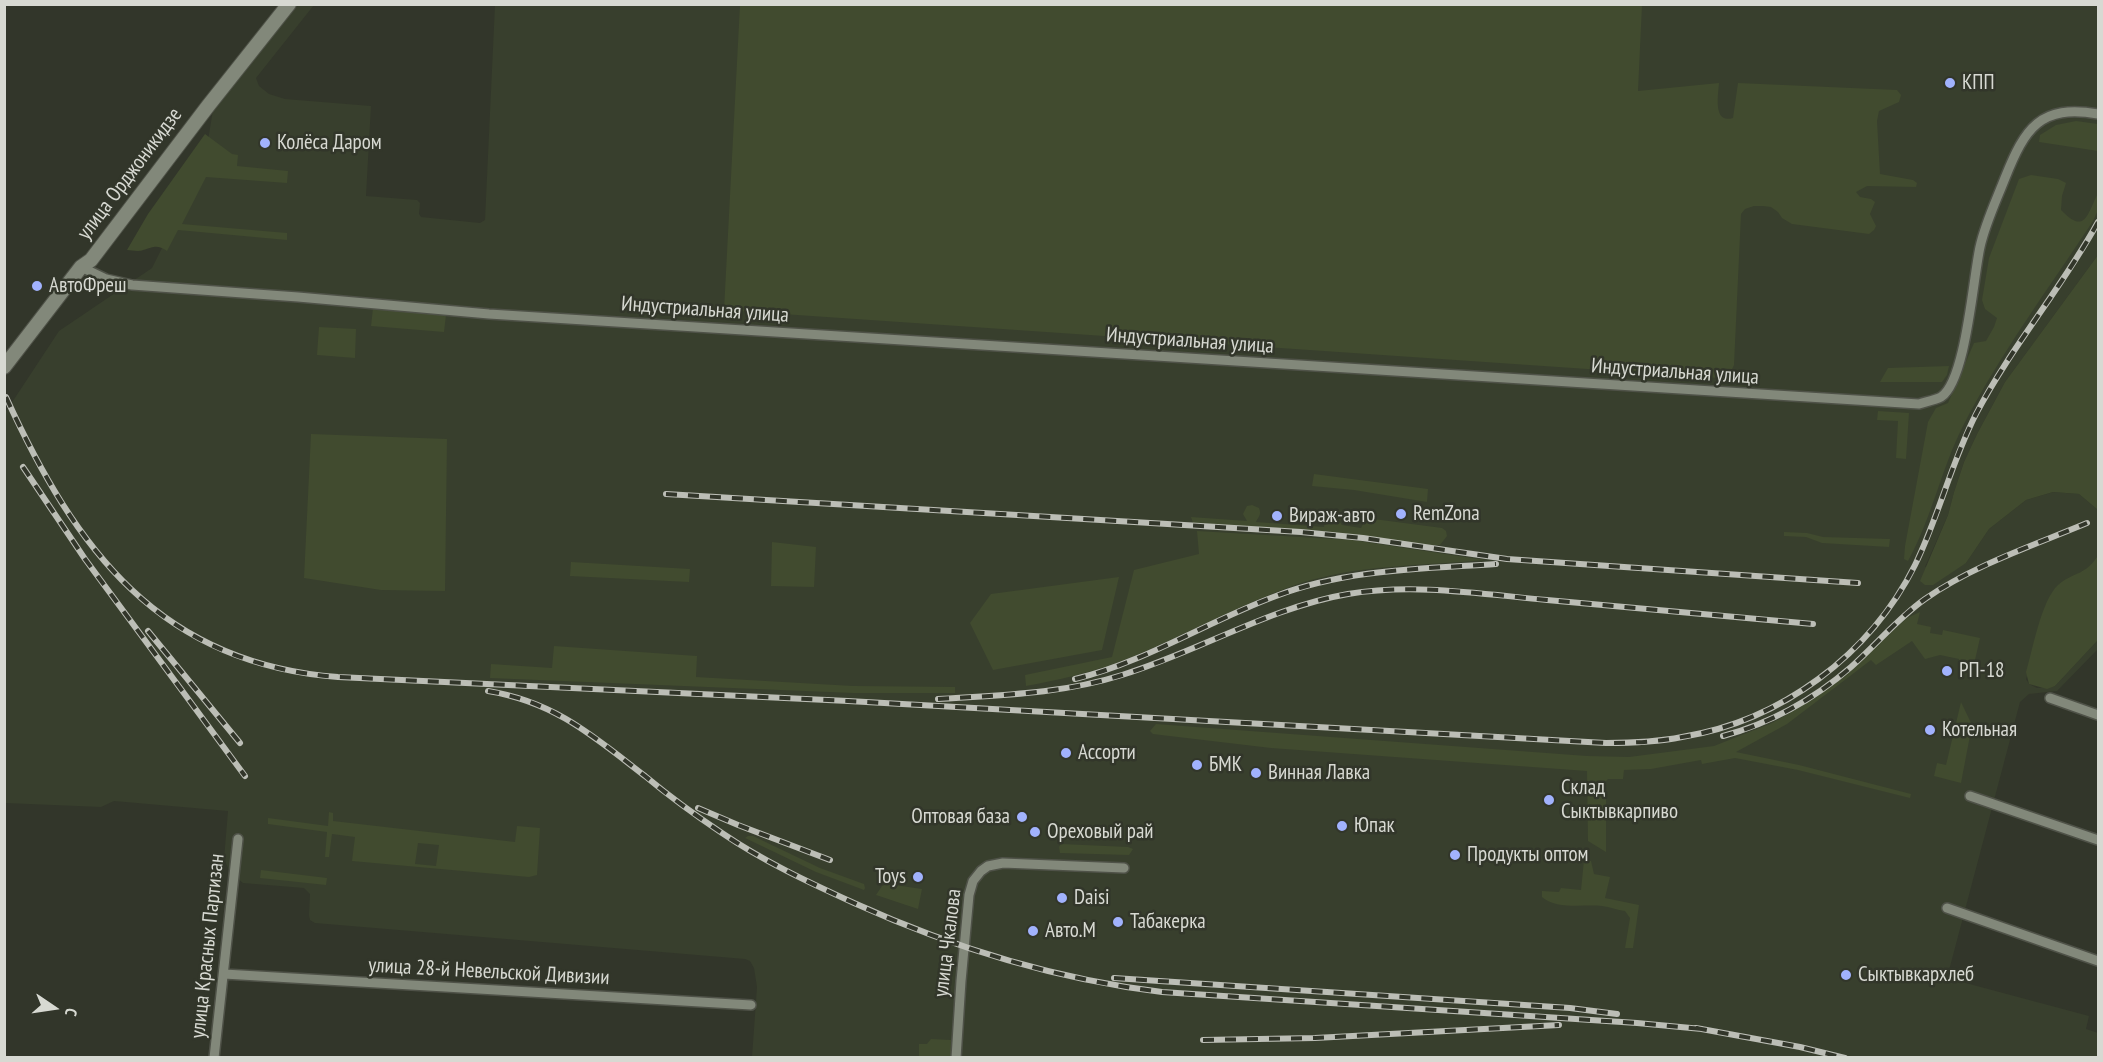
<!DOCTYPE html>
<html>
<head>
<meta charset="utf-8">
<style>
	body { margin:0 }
	#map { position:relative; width:2103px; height:1062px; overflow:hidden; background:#32362a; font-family:"PT Sans Narrow",sans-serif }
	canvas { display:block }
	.frame { position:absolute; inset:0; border:6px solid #d7d9d2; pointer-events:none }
	.north { position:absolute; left:24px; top:978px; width:60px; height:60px; -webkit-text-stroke:4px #32362a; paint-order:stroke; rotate:103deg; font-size:16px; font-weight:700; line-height:24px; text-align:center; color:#d7d9d2 }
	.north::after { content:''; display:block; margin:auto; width:21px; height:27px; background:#d7d9d2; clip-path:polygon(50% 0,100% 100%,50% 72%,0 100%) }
</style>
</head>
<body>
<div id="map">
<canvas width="2103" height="1062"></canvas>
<div class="frame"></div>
<div class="north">С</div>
</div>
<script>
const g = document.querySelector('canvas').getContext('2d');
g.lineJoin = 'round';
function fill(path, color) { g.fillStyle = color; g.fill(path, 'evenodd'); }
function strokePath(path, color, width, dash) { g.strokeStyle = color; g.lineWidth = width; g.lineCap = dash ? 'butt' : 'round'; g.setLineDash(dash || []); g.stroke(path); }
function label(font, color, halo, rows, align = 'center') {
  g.font = font + ' "PT Sans Narrow",sans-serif'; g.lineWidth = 5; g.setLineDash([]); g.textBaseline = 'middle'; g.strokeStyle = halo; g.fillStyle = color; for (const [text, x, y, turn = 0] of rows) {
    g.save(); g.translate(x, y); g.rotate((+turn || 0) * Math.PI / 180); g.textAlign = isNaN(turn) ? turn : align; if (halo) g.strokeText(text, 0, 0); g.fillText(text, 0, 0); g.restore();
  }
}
const built = new Path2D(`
	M 298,5 L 314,5 L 256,78 L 259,86 L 269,94 L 285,99 L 371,106 L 366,196 L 417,200 L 420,203 L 419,214 L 421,217 L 480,223 L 485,220 L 495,5 L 2098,5 L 2098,255 L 2005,382 L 1977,434 L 1964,462 L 1954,492 L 1948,515 L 1925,567 L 1966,563 L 1989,529 L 2026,500 L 2053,492 L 2079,494 L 2098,510 L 2098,555 L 2092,566 L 2059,585 L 2026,679 L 2029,684 L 2037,688 L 2055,686 L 2098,640 L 2098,649 L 2057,691 L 2029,694 L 2020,702 L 1947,978 L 2089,1016 L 2086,1029 L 2098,1033 L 2098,1057 L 752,1057 L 757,987 L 754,968 L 750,961 L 745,959 L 315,923 L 310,920 L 309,915 L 310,894 L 304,888 L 243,883 L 230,872 L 224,859 L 228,811 L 114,801 L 101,807 L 5,803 L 5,413 L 59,331 L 152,268 L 204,164 L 213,110 Z`);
const green = new Path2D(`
	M 740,5 L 1642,5 L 1638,91 L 1719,83 C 1718,96 1713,124 1733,118 L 1738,83 L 1897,90 L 1901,95 L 1899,102 L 1879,111 L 1877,121 L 1880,174 L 1913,180 L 1917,183 L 1916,187 L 1867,186 L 1856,192 L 1860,197 L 1871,199 L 1875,202 L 1870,214 L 1876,226 L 1874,230 L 1869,234 L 1792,224 L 1782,218 L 1778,212 L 1771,207 L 1763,206 L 1754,206 L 1745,209 L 1741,214 L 1734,365 L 1728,377 L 1719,378 L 724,310 Z
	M 2076,121 L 2098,124 L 2098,151 L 2039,142 L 2040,135 L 2056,125 Z
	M 205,134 L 232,154 L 238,155 L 237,166 L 288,171 L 287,183 L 206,177 L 182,224 L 287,233 L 287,240 L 178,230 L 167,251 C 157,244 154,247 143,250 C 139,252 132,250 127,250 L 148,214 Z
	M 2031,175 L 2058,179 L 2066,183 L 2062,196 L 2061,210 C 2085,235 2087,215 2098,193 L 2098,210 L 2093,221 C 2049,288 2000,354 1963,426 C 1941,469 1932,518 1908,561 L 1904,559 L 1905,546 L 1928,422 L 1936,408 L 1948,403 L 1974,343 L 1986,341 L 1994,327 L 1997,318 L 1985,309 L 1982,300 L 1989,258 L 2019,179 Z
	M 2098,255 L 2098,510 L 2079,494 L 2053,492 L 2026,500 L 1989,529 L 1966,563 L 1933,585 L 1925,585 L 1920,581 L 1948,515 L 1954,492 L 1964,462 L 1977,434 L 2005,382 Z
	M 373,308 L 446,315 L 444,332 L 371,326 Z
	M 319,327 L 356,329 L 355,358 L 317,355 Z
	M 1949,366 L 1947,375 L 1942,382 L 1880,382 L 1888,368 Z
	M 1878,411 L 1909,413 L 1906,459 L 1896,458 L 1898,421 L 1877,420 Z
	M 311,434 L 447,439 L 445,591 L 381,590 L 304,578 Z
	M 1314,474 L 1428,489 L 1427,502 L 1354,490 L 1312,486 Z
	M 1252,505 L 1259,508 C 1262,515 1258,517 1256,522 L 1324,527 L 1326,515 L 1335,516 L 1342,525 L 1361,528 L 1366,518 L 1442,528 L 1446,531 L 1447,536 L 1440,545 L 1426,545 L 1324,531 L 1193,523 L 1191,517 L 1247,521 L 1243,514 L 1247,506 Z
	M 1197,531 L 1352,540 L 1485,560 C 1421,566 1357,564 1295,585 C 1235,606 1179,639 1119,662 C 1089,673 1058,680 1026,686 L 1025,675 L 1112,657 L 1134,570 L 1199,554 Z
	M 1784,532 L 1807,533 L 1823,537 L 1890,539 L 1889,547 L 1822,543 L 1806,537 L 1784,536 Z
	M 772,542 L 816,547 L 814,587 L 771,586 Z
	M 2098,555 L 2098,640 L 2055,686 L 2047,689 L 2029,684 L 2026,672 C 2033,649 2041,601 2058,585 C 2073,572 2087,575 2098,555 Z
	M 571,562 L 690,569 L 689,582 L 570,576 Z
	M 1119,577 L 1102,650 L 993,670 L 970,623 L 991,594 Z
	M 1920,612 L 1917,624 L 1931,627 L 1930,633 L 1942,635 L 1943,630 L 1980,638 L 1973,669 L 1958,666 L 1959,659 L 1940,655 L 1925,659 L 1912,641 L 1876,665 L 1871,660 L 1787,724 L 1736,752 L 1799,765 L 1911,794 L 1910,798 L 1798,770 L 1735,758 L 1702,764 L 1701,760 L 1651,769 L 1624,770 L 1623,779 L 1608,779 L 1606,781 L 1606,852 L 1588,841 L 1587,771 L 1271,748 L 1161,735 L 1153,734 L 1150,731 L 1156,724 L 1587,756 L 1629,757 L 1714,746 L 1772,723 L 1802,706 L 1844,676 L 1907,618 Z
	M 554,646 L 697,656 L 696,677 L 853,686 L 955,687 L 955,693 L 853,693 L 490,678 L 491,664 L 552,668 Z
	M 1961,702 L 1972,725 L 1961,783 L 1934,776 L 1937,763 L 1946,765 Z
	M 329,812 L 333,813 L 333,821 L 515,842 L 517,826 L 540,828 L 537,875 L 529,877 L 352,861 L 355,837 L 332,834 L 329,857 L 325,857 L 327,832 L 268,824 L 268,818 L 328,826 ZM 418,843 L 439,845 L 436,866 L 415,864 Z
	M 748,836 L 753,836 L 820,868 L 864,884 L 865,888 L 864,890 L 816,872 L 745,838 Z
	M 1061,844 L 1128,847 L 1133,849 L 1129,855 L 1060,853 L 1059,847 Z
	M 1584,860 L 1591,861 L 1594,874 L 1610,877 L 1605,898 L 1639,905 L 1633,948 L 1625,948 L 1630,918 L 1625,911 C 1617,910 1610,907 1602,906 C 1584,904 1556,910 1542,897 L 1542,891 L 1559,892 L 1561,888 L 1581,890 Z
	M 261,870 L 327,878 L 326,885 L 260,878 Z
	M 888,884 L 922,889 L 918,909 L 876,895 L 882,886 Z
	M 931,1039 L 951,1040 L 953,1043 L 953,1057 L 919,1058 L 919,1044 L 927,1044 Z`);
const minor = new Path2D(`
	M 81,267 L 106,279 L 132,285 L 298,297 L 489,314 L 1919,404 C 1925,402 1935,400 1941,397 C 1966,381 1973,278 1980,247 C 1985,224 1996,201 2005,178 C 2025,128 2040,104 2098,114
	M 2050,698 L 2098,715
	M 1970,796 L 2098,840
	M 1947,908 L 2098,961
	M 224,974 L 751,1005
	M 214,1058 L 238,839
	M 956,1058 L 961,981 L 969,895 L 973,881 L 981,871 L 988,866 L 1003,863 L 1124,868`);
const secondary = new Path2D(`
	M 4,367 L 81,267 L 91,260 L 208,106 L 289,4`);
const rail = new Path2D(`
	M 6,397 C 75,549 160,664 338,677 L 848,701 L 1606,743 C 1631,743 1657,742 1682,737 C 1781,721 1870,655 1915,565 C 1939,516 1951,463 1976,414 C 2011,347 2062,288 2098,222
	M 23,467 L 85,559 L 245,776
	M 666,494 L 1301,532 L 1363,538 L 1507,559 L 1858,583
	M 148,631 L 240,743
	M 1075,679 C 1146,662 1208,621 1276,596 C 1347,569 1422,569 1496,564
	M 488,691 C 555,702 593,736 645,776 C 669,796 695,815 722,833 C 763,861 808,882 854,903 C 951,947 1055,979 1162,992 L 1637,1023 L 1702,1029
	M 938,699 C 1001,695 1062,694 1122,675 C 1197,652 1271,607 1348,594 C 1414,583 1481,594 1547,600 C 1636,608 1725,616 1813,624
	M 1723,736 C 1771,723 1813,700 1851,667 C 1876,645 1898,618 1925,599 C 1974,565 2032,546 2087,523
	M 698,808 L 738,825 L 830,860
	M 1114,978 L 1570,1008 L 1617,1014
	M 1696,1028 L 1800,1047 L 1845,1058
	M 1203,1040 L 1315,1038 L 1559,1025`);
const markers = [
	[1950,83,6,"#a1b2fd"],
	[265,143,6,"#a1b2fd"],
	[37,286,6,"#a1b2fd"],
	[1401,514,6,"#a1b2fd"],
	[1277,516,6,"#a1b2fd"],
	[1947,671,6,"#a1b2fd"],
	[1930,730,6,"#a1b2fd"],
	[1066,753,6,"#a1b2fd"],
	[1197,765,6,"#a1b2fd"],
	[1256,773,6,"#a1b2fd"],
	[1549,800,6,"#a1b2fd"],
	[1022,817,6,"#a1b2fd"],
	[1342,826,6,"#a1b2fd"],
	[1035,832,6,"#a1b2fd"],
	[1455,855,6,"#a1b2fd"],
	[918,877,6,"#a1b2fd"],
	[1062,898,6,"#a1b2fd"],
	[1118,922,6,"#a1b2fd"],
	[1033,931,6,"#a1b2fd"],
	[1846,975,6,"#a1b2fd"]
];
const poiNames = [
	["КПП",1962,83],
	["Колёса Даром",277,143],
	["АвтоФреш",49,286],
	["RemZona",1413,514],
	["Вираж-авто",1289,516],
	["РП-18",1959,671],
	["Котельная",1942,730],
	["Ассорти",1078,753],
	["БМК",1209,765],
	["Винная Лавка",1268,773],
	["Склад",1561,788],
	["Сыктывкарпиво",1561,812],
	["Оптовая база",1010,817,"right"],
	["Юпак",1354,826],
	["Ореховый рай",1047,832],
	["Продукты оптом",1467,855],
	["Toys",906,877,"right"],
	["Daisi",1074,898],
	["Табакерка",1130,922],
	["Авто.М",1045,931],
	["Сыктывкархлеб",1858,975]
];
const streetNames = [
	["улица Орджоникидзе",130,174,-53],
	["Индустриальная улица",705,310,4],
	["Индустриальная улица",1190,341,4],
	["Индустриальная улица",1675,372,4],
	["улица Чкалова",948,943,-83],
	["улица Красных Партизан",208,946,-84],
	["улица 28-й Невельской Дивизии",489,972,3]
];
fill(built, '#383f2d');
fill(green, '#414b2f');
strokePath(minor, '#4f5248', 12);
strokePath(secondary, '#4f5248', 16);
strokePath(minor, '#82887a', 9);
strokePath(secondary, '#82887a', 14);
strokePath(rail, '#bcbeb6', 6);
strokePath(rail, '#32362a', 4, [11]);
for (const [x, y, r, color] of markers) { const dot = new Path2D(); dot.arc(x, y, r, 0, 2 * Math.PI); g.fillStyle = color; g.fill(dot); strokePath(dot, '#32362a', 2); }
label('21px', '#d7d9d2', '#32362a', poiNames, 'left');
label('21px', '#d7d9d2', '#32362a', streetNames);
</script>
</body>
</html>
